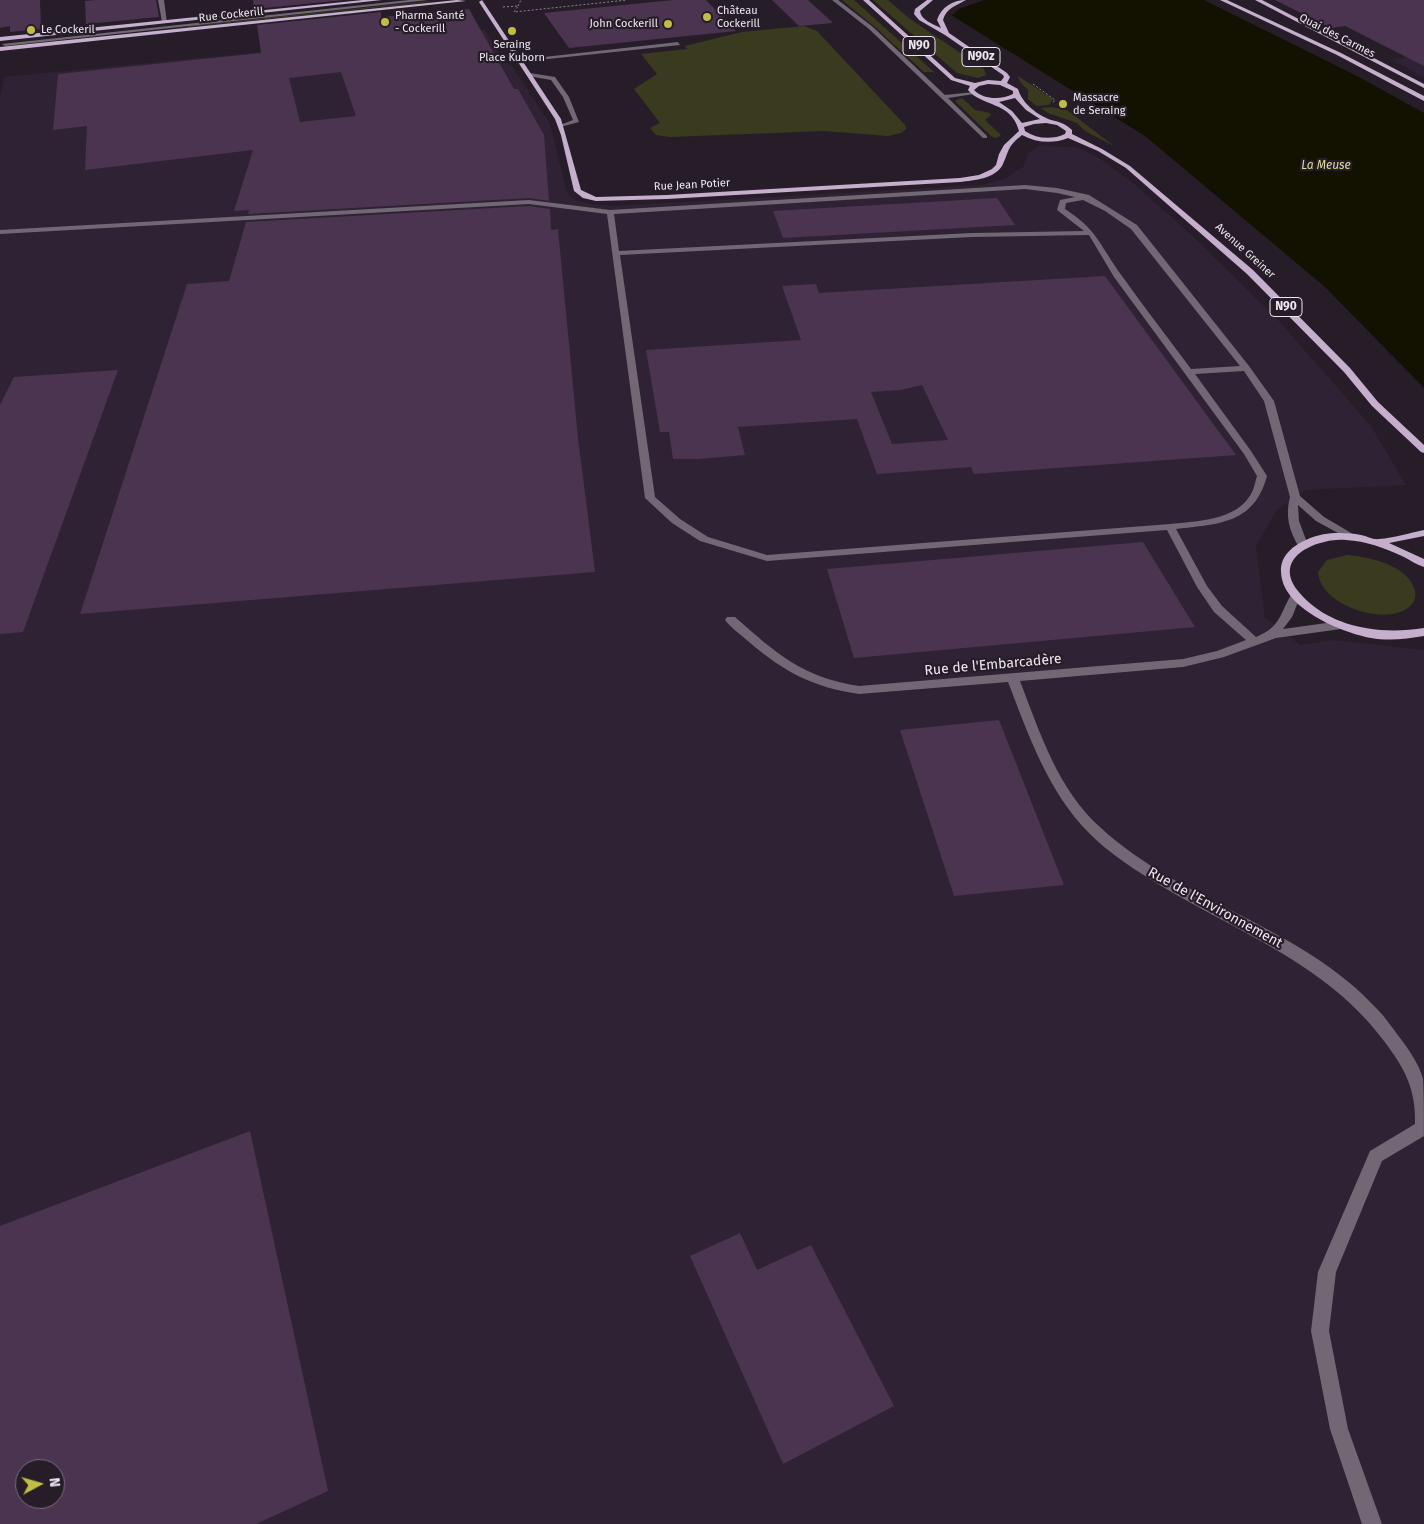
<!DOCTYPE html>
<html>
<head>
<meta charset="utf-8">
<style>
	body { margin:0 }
	#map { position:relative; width:1424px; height:1524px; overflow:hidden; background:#261d29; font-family:"Fira Sans",sans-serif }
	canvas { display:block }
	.north { position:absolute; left:15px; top:1459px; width:50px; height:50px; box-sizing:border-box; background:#261d29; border:1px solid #766e79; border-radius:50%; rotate:84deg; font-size:14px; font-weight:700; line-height:20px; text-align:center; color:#eee7f0 }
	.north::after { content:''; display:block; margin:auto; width:18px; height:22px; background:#bfbe42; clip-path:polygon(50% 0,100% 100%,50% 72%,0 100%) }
</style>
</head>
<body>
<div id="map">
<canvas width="1424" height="1524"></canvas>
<div class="north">N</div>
</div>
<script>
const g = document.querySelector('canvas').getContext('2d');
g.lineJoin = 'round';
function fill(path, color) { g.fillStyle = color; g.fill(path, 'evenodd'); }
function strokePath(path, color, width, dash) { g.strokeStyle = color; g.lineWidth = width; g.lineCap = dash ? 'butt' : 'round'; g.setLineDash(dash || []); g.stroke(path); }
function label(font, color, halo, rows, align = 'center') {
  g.font = font + ' "Fira Sans",sans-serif'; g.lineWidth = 4.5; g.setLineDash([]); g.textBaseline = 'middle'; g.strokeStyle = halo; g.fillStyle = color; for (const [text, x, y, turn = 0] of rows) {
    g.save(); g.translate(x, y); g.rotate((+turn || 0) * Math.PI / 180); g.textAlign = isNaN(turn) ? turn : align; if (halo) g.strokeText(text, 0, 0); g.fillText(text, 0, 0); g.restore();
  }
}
const built = new Path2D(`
	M 485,30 L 504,62 L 512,66 L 550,124 L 567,193 L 575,200 L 590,204 L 613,206 L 982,185 L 1004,179 L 1023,167 L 1028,154 L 1039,146 L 1076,147 L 1099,158 L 1132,182 L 1199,242 L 1279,321 L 1371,426 L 1406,485 L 1306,490 L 1277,510 L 1256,546 L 1265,618 L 1300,645 L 1334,640 L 1424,650 L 1424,1524 L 0,1524 L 0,100 L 4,77 ZM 25,1469 L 55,1469 L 55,1499 L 25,1499 Z
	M 1424,55 L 1424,78 L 1391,59 Z`);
const green = new Path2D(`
	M 842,0 L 854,0 L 934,72 L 924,72 L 875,27 Z
	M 873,0 L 888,0 L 910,19 L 984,69 L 986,75 L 978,78 L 957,73 Z
	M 430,1 L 430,2 L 188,27 L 188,26 Z
	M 804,26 L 817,31 L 905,125 L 906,129 L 901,133 L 888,136 L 824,131 L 670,137 L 656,135 L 650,128 L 660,123 L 634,89 L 657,74 L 641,54 L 687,49 L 685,46 L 742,32 Z
	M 1018,76 L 1053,99 L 1049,105 L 1037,106 L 1028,99 L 1028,90 L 1020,82 Z
	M 962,98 L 975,110 L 990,113 L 991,115 L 985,120 L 1001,135 L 996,138 L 991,136 L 955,101 Z
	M 1052,107 L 1067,110 L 1114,146 L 1085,131 L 1077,123 L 1048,113 L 1041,108 Z
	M 1347,555 C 1369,557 1409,565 1415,591 C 1416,596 1415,601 1411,605 C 1391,628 1320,607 1318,572 L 1327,560 Z`);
const water = new Path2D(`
	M 927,0 L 1204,0 L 1357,76 L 1424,113 L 1424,388 L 1325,287 L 1145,136 Z`);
const pier = new Path2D(`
	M 925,0 L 984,0 L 959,9 L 952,15 Z`);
const building = new Path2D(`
	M 0,0 L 40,0 L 41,29 L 10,32 L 10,26 L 0,28 Z
	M 96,0 L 156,0 L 159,17 L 86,24 L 85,1 Z
	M 253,0 L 345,0 L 254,9 Z
	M 673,0 L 706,0 L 736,31 L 569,48 L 544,13 Z
	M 772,0 L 808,0 L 833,23 L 799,26 Z
	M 1275,0 L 1424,0 L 1424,66 L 1345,26 L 1331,28 Z
	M 469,9 L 514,89 L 518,89 L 544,135 L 549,201 L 529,198 L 248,214 L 249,210 L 234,211 L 253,150 L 85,170 L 87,126 L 53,130 L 58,74 L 261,53 L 257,25 L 381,12 L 381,17 ZM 341,72 L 356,116 L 300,122 L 289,78 Z
	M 997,198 L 1015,225 L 783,238 L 773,211 Z
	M 529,206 L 550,209 L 551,230 L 558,229 L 578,438 L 595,572 L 80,614 L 187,284 L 229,281 L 246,222 Z
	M 1105,276 L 1236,455 L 974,474 L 971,467 L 877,474 L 857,419 L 738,427 L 745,455 L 699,459 L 673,459 L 669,432 L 660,432 L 646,350 L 801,340 L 782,286 L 816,284 L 819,293 ZM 922,385 L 948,440 L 892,444 L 871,392 L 901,390 Z
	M 118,370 L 23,632 L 0,634 L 0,405 L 14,377 Z
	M 1143,542 L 1195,627 L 854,658 L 827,569 Z
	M 999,720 L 1064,885 L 954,896 L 900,730 Z
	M 250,1131 L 328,1491 L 256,1524 L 0,1524 L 0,1226 ZM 25,1469 L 55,1469 L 55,1499 L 25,1499 Z
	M 740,1233 L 757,1270 L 811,1245 L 894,1406 L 783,1464 L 690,1256 Z`);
const path = new Path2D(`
	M 518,6 L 521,0
	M 503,7 L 518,6 L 514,12 L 627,0
	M 1033,84 L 1055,100 L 1052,104`);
const minor = new Path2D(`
	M 158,0 L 164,0 L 167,23 L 162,22 Z
	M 409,0 L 428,0 L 5,46 L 2,44 Z
	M 832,0 L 838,0 L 873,27 L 945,95 L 974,92 L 974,94 L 948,98 L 987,136 L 987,138 L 983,138 L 869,29 Z
	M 678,42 L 680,45 L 520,62 L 517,60 Z
	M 530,73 L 555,77 L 569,97 L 579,122 L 560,127 L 560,125 L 573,120 L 563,97 L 551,80 L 528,76 Z
	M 1025,185 L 1057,188 L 1089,195 L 1137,225 L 1249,366 L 1274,401 L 1300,496 L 1324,517 L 1358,537 L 1353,540 L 1349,539 L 1316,521 L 1298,505 L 1299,521 L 1308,545 L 1307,547 L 1299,547 C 1289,531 1285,515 1290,497 L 1264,401 L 1244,371 L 1195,374 L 1251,451 L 1267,476 C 1254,524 1219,524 1176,529 L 1207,586 L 1222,606 L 1256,637 C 1281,627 1280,613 1292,593 L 1296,591 L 1301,595 L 1292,617 L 1283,629 L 1341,621 L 1347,625 L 1341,629 L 1276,638 L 1224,657 L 1183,667 L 1020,681 C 1040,733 1058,790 1101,828 C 1183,903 1303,927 1378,1010 C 1385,1017 1391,1026 1397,1034 C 1407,1047 1419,1063 1423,1079 C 1424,1092 1424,1122 1424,1136 L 1382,1161 L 1336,1272 L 1329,1331 L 1348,1429 L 1382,1524 L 1362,1524 L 1330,1429 L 1311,1331 L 1318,1272 L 1370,1151 L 1415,1124 C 1416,1089 1405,1069 1384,1041 C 1326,962 1231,930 1150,879 C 1129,866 1107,851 1090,834 C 1048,792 1029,736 1008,682 L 859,694 C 812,687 784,672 748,641 C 741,635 731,628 725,620 L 727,617 L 735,617 C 777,654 802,677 859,686 L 1183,659 L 1217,651 L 1246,640 L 1214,612 L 1197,587 L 1167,530 L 767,561 L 700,541 L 672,523 L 645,498 L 607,214 L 529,204 L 0,234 L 0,230 L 529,200 L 610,210 ZM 1025,189 L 1057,193 L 1075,197 L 1060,200 L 1057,210 L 1084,231 L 972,233 L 619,251 L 614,214 ZM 1083,200 L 1105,211 L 1131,229 L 1240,366 L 1191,369 C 1168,338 1144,307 1122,276 C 1100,246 1098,230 1065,209 L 1066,203 ZM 1089,235 L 1114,277 L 1244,454 L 1257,476 C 1255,482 1254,489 1251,494 C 1236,521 1196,521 1170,524 L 767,555 L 708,537 L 680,519 L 655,497 L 620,255 L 972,237 Z`);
const major = new Path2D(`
	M 363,0 L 382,0 L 0,41 L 0,37 Z
	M 457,0 L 466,1 L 0,51 L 0,47 Z
	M 482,0 L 561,119 L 581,190 L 596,197 L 667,195 L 960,178 L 979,175 L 992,169 L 996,165 L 999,154 L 1004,145 L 1019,131 C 1011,101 982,107 968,90 L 970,86 L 951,80 L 863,0 L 869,0 L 955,78 L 975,83 L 988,80 L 1001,81 L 1004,77 L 1003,75 L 945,35 L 919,20 L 914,14 L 915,9 L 927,0 L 933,0 L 920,11 C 921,20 933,24 941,28 L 937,20 C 941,7 953,0 966,0 C 956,6 946,8 943,20 L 949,33 L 1007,73 L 1010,77 L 1007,83 L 1018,89 C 1022,103 1037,115 1051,120 C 1060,122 1066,124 1072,130 L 1072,134 L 1102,149 L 1130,166 L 1253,270 L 1350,368 L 1378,402 L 1424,445 L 1424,453 L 1421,452 L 1372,406 L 1344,372 L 1247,274 L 1126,168 L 1098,151 L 1068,138 C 1053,144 1037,143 1022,135 C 1007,147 1010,149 1003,164 C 996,179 974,180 960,182 L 667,199 L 596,201 L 583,198 L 574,191 L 561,135 L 555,119 L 479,2 ZM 988,84 L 1000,85 L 1013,91 L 1013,94 C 1001,100 984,100 974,90 L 979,86 ZM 1015,98 L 1026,110 L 1040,119 L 1022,123 L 1012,111 L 999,102 ZM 1046,123 L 1057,125 L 1066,131 L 1065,134 C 1052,140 1037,139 1025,131 L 1024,127 L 1034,124 Z
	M 1220,0 L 1227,0 L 1341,53 L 1424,96 L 1424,101 L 1337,55 Z
	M 1255,0 L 1262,0 L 1424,84 L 1424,88 Z
	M 1424,530 L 1424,536 L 1389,543 L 1424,559 L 1424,567 C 1417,565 1410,560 1404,557 C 1385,548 1366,541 1346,540 C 1318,538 1271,557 1298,591 C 1328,628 1380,635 1424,628 L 1424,636 C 1407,639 1388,641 1371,638 C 1340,632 1282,608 1281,572 C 1280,555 1294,545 1308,539 C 1324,532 1343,532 1361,535 C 1367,536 1373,540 1379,539 C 1394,538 1409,533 1424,530 Z`);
const markers = [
	[707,17,5,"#bfbe42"],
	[385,22,5,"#bfbe42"],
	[668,24,5,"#bfbe42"],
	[31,30,5,"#bfbe42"],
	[512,31,5,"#bfbe42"],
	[1063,104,5,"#bfbe42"]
];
const farPoinames = [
	["Château",717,11],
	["Cockerill",717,24],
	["Pharma Santé",395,16],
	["- Cockerill",395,29],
	["John Cockerill",658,24,"right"],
	["Le Cockeril",41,30],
	["Seraing",512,45,"center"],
	["Place Kuborn",512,58,"center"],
	["Massacre",1073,98],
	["de Seraing",1073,111]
];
const farStreetnames = [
	["Rue Cockerill",231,15,-6],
	["Quai des Carmes",1337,36,27],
	["Rue Jean Potier",692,185,-3],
	["Avenue Greiner",1245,251,42]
];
const shields = [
	[919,46,32],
	[981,57,38],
	[1286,307,32]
];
const shieldNames = [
	["N90",919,46],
	["N90z",981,57],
	["N90",1286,307]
];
const farWaternames = [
	["La Meuse",1326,166]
];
const streetNames = [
	["Rue de l'Embarcadère",993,665,-5],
	["Rue de l'Environnement",1215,908,29]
];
fill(built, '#2f2234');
fill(green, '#3a3b1e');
fill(water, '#131200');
fill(pier, '#261d29');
fill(building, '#4a3450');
strokePath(path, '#8b838e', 1, [2, 2]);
fill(minor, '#726775');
fill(major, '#c5afcc');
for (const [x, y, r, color] of markers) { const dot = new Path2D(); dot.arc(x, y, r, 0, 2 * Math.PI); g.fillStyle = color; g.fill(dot); strokePath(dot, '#261d29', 2); }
label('11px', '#eee7f0', '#261d29', farPoinames, 'left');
label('11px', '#eee7f0', '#261d29', farStreetnames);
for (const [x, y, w] of shields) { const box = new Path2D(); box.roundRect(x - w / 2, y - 9.5, w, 19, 4); g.fillStyle = '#261d29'; g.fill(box); strokePath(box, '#eee7f0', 1); }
label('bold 12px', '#eee7f0', null, shieldNames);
label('italic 12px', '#dbdd9a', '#261d29', farWaternames);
label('14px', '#eee7f0', '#261d29', streetNames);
</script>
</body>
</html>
